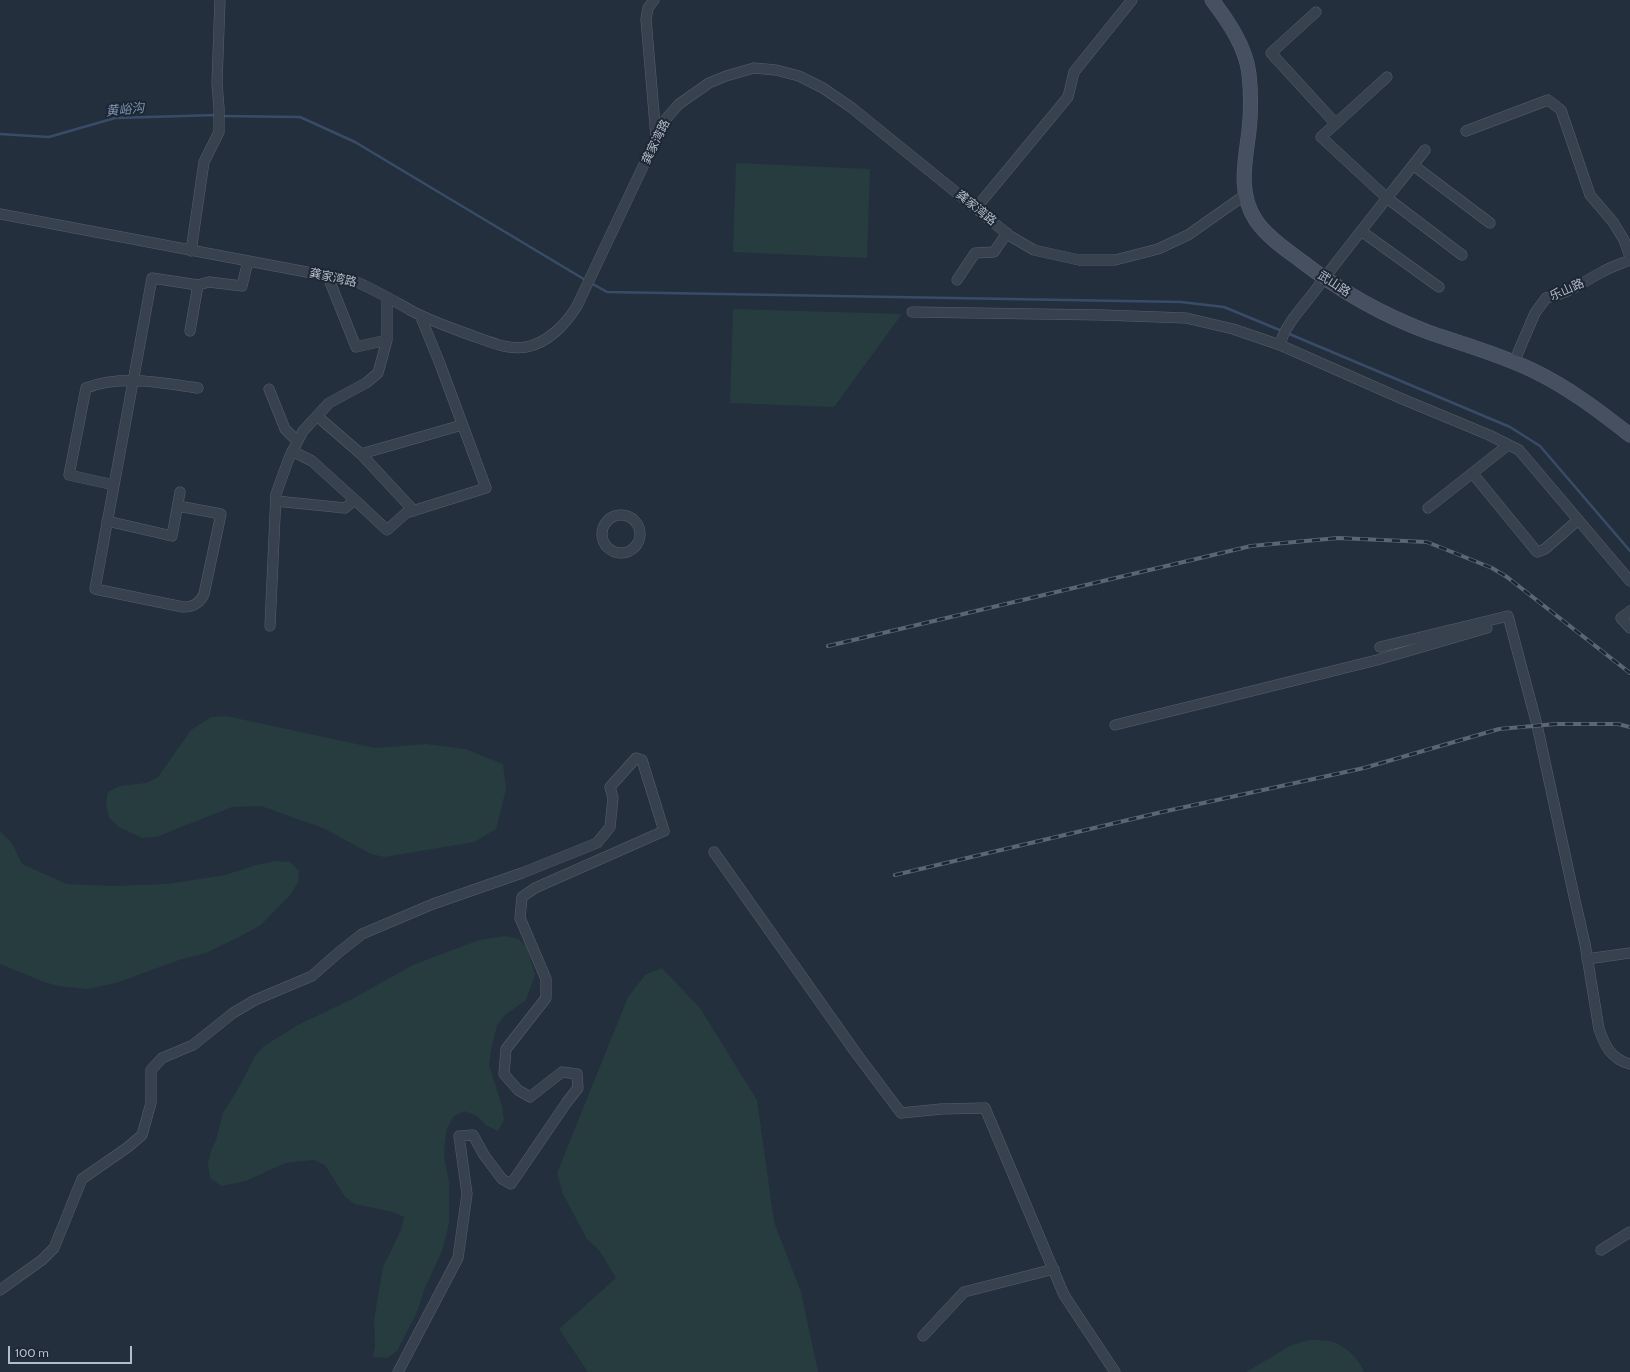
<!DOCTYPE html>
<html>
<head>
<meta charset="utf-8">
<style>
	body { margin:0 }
	#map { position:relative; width:1630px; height:1372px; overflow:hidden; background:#242f3e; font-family:Cabin,sans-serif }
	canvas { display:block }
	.scale { position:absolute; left:8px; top:1346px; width:124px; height:18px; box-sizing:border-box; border:2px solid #b4bcc9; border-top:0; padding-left:5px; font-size:12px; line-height:14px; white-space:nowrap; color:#b4bcc9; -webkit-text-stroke:3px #1d2633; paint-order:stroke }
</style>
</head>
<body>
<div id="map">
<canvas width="1630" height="1372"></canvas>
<div class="scale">100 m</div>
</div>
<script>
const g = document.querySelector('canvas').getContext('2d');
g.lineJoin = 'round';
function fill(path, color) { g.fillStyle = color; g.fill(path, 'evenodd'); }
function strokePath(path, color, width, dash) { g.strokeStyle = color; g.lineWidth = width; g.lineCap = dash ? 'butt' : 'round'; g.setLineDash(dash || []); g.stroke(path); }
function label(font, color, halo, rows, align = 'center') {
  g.font = font + ' Cabin,"Noto Sans SC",sans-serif'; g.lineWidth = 4; g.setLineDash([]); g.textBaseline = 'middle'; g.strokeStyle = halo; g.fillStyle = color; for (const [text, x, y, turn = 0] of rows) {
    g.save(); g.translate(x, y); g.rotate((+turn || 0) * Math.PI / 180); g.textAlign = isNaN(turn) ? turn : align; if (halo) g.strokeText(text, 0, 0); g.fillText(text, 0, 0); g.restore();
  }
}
const green = new Path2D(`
	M 736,163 L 870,169 L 867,258 L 733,252 Z
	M 733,309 L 902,314 L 834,407 L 730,403 Z
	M 226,716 L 375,748 L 426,744 L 465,749 L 503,764 L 506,789 L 496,829 L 474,842 L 384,857 L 371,854 L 323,828 L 261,806 L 232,807 L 156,837 L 142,838 L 119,827 L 109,818 L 106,804 L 108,792 L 120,786 L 146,783 L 158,777 L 191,730 L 211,717 Z
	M 0,831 L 12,843 L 22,864 L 67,884 L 112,886 L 168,884 L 225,875 L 256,865 L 275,861 L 290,862 L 299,871 L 298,883 L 290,895 L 261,925 L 239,937 L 206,953 L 179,960 L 116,983 L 88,989 L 58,986 L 44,982 L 0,964 Z
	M 506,936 L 519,939 L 527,948 L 535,975 L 526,1000 L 505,1015 L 497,1025 L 491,1050 L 489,1065 L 502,1106 L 504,1120 L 498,1131 L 486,1125 L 477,1116 L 464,1111 L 453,1117 L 447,1129 L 445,1142 L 444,1156 L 449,1182 L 449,1223 L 442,1251 L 425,1288 L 416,1314 L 397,1351 L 387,1358 L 373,1357 L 375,1345 L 374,1320 L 383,1267 L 401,1230 L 404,1217 L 393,1212 L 355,1204 L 345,1197 L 325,1165 L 314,1160 L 285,1163 L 246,1181 L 221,1186 L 210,1178 L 208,1164 L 211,1151 L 216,1140 L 223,1113 L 237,1091 L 255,1056 L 264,1046 L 296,1026 L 352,999 L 413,965 L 479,940 Z
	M 662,968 L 700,1008 L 757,1100 L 774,1222 L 801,1292 L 818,1372 L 588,1372 L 559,1329 L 616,1278 L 599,1250 L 587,1239 L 563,1194 L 557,1173 L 628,997 L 645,975 Z
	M 1309,1340 C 1316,1340 1323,1340 1329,1341 C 1344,1344 1359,1358 1364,1372 L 1246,1372 L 1290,1346 Z`);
const stream = new Path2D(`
	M 222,116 L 300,117 L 355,142 L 587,281
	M 0,134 L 49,137 L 115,118 L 217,115
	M 591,283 L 607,292 L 1181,302 L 1224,307 L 1282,331
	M 1287,333 L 1510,427 L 1540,446 L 1630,551`);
const street = new Path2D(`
	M 654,0 L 648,8 L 646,19 L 656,137
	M 1316,12 L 1271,53 L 1336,124
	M 1387,77 L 1321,137 L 1387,198 L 1462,255
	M 1466,131 L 1548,100 L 1561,110 L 1590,195 L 1613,222 L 1624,240 L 1630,257
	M 1413,165 L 1490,223
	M 976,208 L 1068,97 L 1074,72 L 1132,0
	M 0,214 L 354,281 C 374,289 392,300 410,310 C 430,321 452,328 473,336 C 490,342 507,350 526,347 C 548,343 566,324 577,306 L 665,120 L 679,104 L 709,83 L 726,76 L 754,68 L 776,70 L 799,76 L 823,88 L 852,108 L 1010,236 L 1034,250 L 1079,260 L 1115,260 L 1158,249 L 1188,235 L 1245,195
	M 1361,231 L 1439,287
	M 191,251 L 204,162 L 219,132 L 219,108 L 217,83 L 220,0
	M 328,277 L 356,347 L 387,340
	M 957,280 L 975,253 L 994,252 L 1007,233
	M 912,312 L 1102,315 L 1186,318 L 1233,329 L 1280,345 C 1284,326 1302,308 1314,292 C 1350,244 1388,197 1425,150
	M 190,331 L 198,285 L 209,282 L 242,286 L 248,261
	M 1280,345 L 1400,398 L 1489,435 L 1519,450 L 1630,581
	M 1514,362 L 1535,313 L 1546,298 C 1570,293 1581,283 1602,272 C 1611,267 1620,264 1630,260
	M 269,389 L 285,429 L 297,441
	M 317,416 L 361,454 L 414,511
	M 361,454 L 462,425
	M 1473,474 L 1537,552 L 1545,549 L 1578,520
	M 114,485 L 69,475 L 86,388 C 122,374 161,383 198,388
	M 355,500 L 387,530 L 406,513 L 486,488 L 440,364 L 420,315
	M 276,501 L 345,508 L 355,500 L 312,461 L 292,451
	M 178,506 L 221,514 L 204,594 C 200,603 194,607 183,607 L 95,589 L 152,278 L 198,285
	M 1428,508 L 1508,445
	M602 534a19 19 0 1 1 38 0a19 19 0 1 1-38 0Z
	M 107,521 L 172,536 L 180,492
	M 1630,611 L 1621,618 L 1630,628
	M 270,626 L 276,494 L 289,458 L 303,431 L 329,403 L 366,383 L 378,373 L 387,340 L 387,297
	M 1380,647 L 1508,616 L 1537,725 L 1574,896 L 1585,944 L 1599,1029 C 1605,1046 1611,1059 1630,1064
	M 1115,725 L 1377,660 L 1487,628
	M 714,852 L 856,1053 L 901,1113 L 941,1109 L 985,1108 L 1064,1295 L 1115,1372
	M 1587,959 L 1630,953
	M 1601,1250 L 1630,1232
	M 0,1290 L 42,1260 L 54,1248 L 82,1179 L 128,1147 L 142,1135 L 151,1103 L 151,1070 L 162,1058 L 193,1045 L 233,1013 L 255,1000 L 312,976 L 338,953 L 362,934 L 433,904 L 522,873 L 597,843 L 610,827 L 613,798 L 610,787 L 636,758 L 642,760 L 664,831 L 535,888 L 522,897 L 520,918 L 546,979 L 546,998 L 506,1049 L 504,1074 L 518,1090 L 530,1097 L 562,1072 L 577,1074 L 578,1088 L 567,1102 L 511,1184 L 502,1179 L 484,1155 L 473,1135 L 459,1136 L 467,1194 L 458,1258 L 398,1372
	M 923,1336 L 964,1292 L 1054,1269`);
const secondary = new Path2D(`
	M 1212,0 C 1228,21 1246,47 1249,74 C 1251,92 1251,113 1249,131 C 1245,162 1238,192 1255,219 C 1265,235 1285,249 1300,260 C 1340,291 1380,314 1428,332 C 1462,344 1499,354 1532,370 C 1568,387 1599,411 1630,435`);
const rail = new Path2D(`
	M 828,646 L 1251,546 L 1338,538 L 1427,542 L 1492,568 L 1507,577 L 1630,673
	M 895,875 L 1162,812 L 1364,768 L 1499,729 L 1556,724 L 1618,724 L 1630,727`);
const streetNames = [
	["龚家湾路",656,142,-64],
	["龚家湾路",976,208,39],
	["龚家湾路",333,278,12],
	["武山路",1334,284,33],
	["乐山路",1567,290,-24]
];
const waterNames = [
	["黄峪沟",125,110,-6]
];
fill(green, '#263c3f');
strokePath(stream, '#394c67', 2.5);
strokePath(street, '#565f6c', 11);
strokePath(secondary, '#565f6c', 15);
strokePath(street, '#38414e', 10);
strokePath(secondary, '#465061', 14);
strokePath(rail, '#5a6575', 4);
strokePath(rail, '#1d2633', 2.5, [8]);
label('12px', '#b4bcc9', '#1d2633', streetNames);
label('italic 13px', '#7c92b1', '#1d2633', waterNames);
</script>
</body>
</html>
